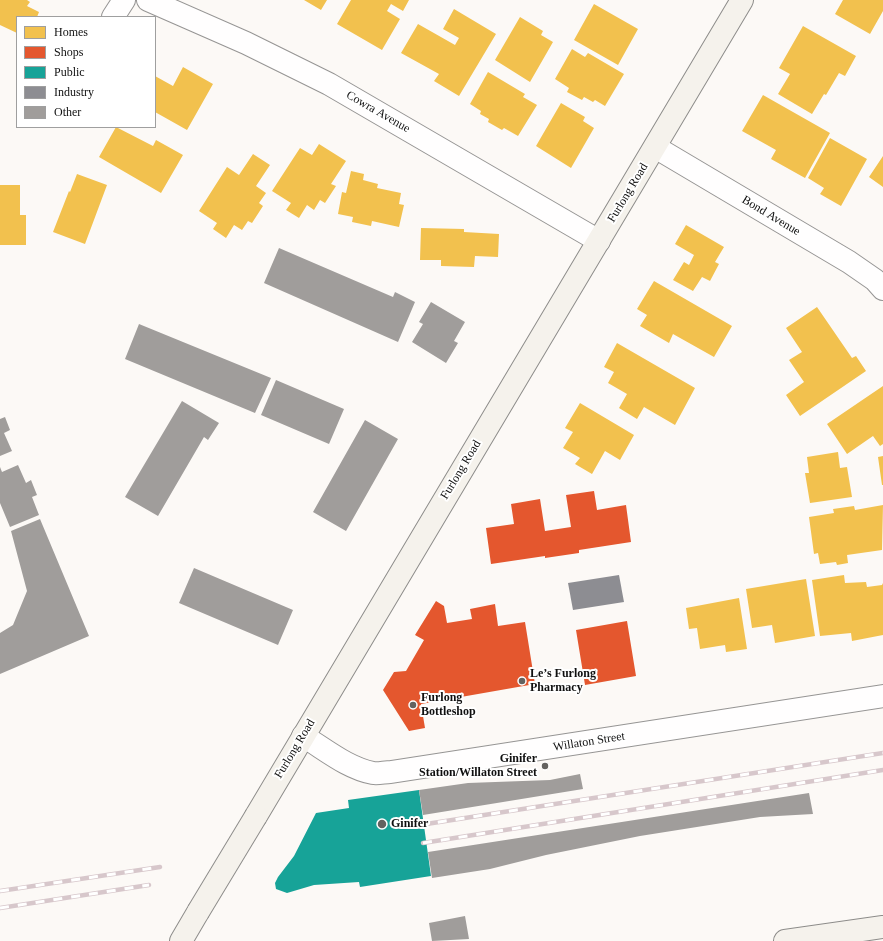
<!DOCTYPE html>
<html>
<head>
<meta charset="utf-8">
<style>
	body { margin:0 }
	#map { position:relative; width:883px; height:941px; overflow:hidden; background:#fcf9f6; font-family:Georgia,serif }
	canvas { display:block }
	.legend { position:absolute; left:16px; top:16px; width:140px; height:112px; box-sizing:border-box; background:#fff; border:1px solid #9f9f9f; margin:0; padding:5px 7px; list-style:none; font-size:12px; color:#101010 }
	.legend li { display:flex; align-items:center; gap:8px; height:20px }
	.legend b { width:20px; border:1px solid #9f9f9f }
</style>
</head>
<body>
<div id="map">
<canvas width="883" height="941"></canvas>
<ul class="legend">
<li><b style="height:11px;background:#f2c14e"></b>Homes</li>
<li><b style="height:11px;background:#e4572e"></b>Shops</li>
<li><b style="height:11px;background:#17a398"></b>Public</li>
<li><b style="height:11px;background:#8d8d92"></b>Industry</li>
<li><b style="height:11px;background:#a09d9b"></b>Other</li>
</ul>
</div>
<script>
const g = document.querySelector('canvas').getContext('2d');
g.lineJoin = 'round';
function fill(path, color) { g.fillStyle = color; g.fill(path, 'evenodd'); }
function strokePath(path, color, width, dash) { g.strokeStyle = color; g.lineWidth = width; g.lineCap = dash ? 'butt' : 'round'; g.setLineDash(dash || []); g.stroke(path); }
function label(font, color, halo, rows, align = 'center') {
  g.font = font + ' Georgia,serif'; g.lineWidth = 4; g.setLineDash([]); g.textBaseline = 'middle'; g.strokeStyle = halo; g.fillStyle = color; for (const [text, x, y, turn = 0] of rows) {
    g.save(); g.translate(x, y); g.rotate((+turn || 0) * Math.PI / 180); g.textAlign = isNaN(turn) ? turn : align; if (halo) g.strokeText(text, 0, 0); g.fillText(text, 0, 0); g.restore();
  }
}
const homes = new Path2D(`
	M 0,0 L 27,0 L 30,2 L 27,6 L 39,12 L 37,17 L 17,17 L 17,33 L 0,25 Z
	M 304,0 L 327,0 L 321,10 Z
	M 351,0 L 409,0 L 403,11 L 391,4 L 387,11 L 400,19 L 382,50 L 337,24 Z
	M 843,0 L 883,0 L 883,11 L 870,34 L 835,14 Z
	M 594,4 L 638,29 L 618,65 L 574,40 Z
	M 454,9 L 496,34 L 459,96 L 434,81 L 439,74 L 401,53 L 418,24 L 455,45 L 459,38 L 443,29 Z
	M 520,17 L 543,31 L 541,35 L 553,42 L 530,82 L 495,60 Z
	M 803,26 L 856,56 L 845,76 L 839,73 L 826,95 L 824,94 L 812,114 L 778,94 L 790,74 L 779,68 Z
	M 572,49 L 585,57 L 588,53 L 624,74 L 605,106 L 595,100 L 593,102 L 584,97 L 582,100 L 567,92 L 569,88 L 555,79 Z
	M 183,67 L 213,84 L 187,130 L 155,112 L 155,76 L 173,86 Z
	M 488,72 L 525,94 L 523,97 L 537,105 L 518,136 L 504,128 L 502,130 L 488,122 L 489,119 L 480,114 L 481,111 L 470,104 Z
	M 763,95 L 830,133 L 805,178 L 771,159 L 776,150 L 742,131 Z
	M 561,103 L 585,117 L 583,121 L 594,128 L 571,168 L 536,146 Z
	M 116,127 L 153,146 L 156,140 L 183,155 L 161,193 L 99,157 Z
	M 830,138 L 867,159 L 841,206 L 820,194 L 824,188 L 808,178 Z
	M 319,144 L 346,161 L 331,184 L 336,186 L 325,203 L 320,200 L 314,210 L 307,205 L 299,218 L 286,210 L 291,203 L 272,191 L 300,148 L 312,155 Z
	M 253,154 L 270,165 L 256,186 L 266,193 L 259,203 L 263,206 L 252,223 L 248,221 L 242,230 L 234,225 L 226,238 L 213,229 L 217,223 L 199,211 L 227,167 L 239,175 Z
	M 883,156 L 883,187 L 869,177 Z
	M 351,171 L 364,174 L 363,180 L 378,184 L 377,188 L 401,193 L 399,204 L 404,205 L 399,227 L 372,221 L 371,226 L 352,222 L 353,217 L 338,214 L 342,192 L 346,193 Z
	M 77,174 L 107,185 L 85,244 L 53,232 L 69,191 L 70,192 Z
	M 0,185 L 20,185 L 20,215 L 26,215 L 26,245 L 0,245 Z
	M 686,225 L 724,247 L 715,262 L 719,264 L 710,281 L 702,277 L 693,291 L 673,280 L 684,262 L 689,265 L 694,255 L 675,244 Z
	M 421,228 L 464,229 L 464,232 L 499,234 L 498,257 L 475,256 L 474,267 L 441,266 L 441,260 L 420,260 Z
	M 654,281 L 732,326 L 714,357 L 673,334 L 669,343 L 640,326 L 647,315 L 637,309 Z
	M 817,307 L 852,358 L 856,356 L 866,371 L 800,416 L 786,395 L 804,382 L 789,360 L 802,352 L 786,328 Z
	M 617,343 L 695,388 L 675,425 L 644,407 L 637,419 L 619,408 L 627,394 L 608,383 L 614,372 L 604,367 Z
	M 883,386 L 883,444 L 880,446 L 873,436 L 847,454 L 827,424 Z
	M 580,403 L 634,435 L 620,460 L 605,451 L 592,474 L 575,464 L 580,458 L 563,448 L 573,432 L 565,428 Z
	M 838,452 L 840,468 L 847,467 L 852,497 L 810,503 L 805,473 L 809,473 L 807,457 Z
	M 883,456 L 883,485 L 882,485 L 878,457 Z
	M 883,505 L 882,550 L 847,555 L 848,563 L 837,565 L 836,562 L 820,564 L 818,553 L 814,554 L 809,517 L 834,513 L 833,509 L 854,506 L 855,510 Z
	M 844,575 L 845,583 L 866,582 L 867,587 L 882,585 L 883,583 L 883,635 L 852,641 L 851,633 L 820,636 L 812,580 Z
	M 806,579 L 815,636 L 775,643 L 772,625 L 752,628 L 746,589 Z
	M 739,598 L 747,649 L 726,652 L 725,645 L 700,649 L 697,628 L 689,629 L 686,608 Z`);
const shops = new Path2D(`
	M 594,491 L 597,510 L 626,505 L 631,542 L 579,550 L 579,553 L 545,558 L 545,556 L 491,564 L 486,528 L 514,524 L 511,504 L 540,499 L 545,531 L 571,527 L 566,495 Z
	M 436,601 L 444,606 L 447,623 L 472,619 L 470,609 L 495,604 L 498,626 L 525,622 L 535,684 L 421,704 L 425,728 L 409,731 L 383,690 L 394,672 L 406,671 L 424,640 L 415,635 Z
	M 627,621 L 636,676 L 585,685 L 576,630 Z`);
const public = new Path2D(`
	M 419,790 L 431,876 L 360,887 L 359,882 L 314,885 L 287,893 L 276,889 L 275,883 L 278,877 L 294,856 L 316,813 L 349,808 L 348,800 Z`);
const industry = new Path2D(`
	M 619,575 L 624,602 L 573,610 L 568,583 Z`);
const building = new Path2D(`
	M 279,248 L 393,297 L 395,292 L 415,302 L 398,342 L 264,283 Z
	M 431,302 L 465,322 L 454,341 L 458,343 L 446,363 L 412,342 L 423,324 L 419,322 Z
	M 139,324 L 271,378 L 255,413 L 125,359 Z
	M 276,380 L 344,409 L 329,444 L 261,415 Z
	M 182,401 L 219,423 L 208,440 L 204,437 L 158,516 L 125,497 Z
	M 5,417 L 10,430 L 4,433 L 12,451 L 0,456 L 0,419 Z
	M 365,420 L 398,439 L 346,531 L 313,512 Z
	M 18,465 L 26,483 L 31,480 L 37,495 L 32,497 L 39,515 L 10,527 L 0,503 L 0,467 L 2,472 Z
	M 40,519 L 89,636 L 0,674 L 0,633 L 13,625 L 27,591 L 11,531 Z
	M 194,568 L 293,610 L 278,645 L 179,603 Z
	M 580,774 L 583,789 L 423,815 L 419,790 L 468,783 L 550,780 Z
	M 809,793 L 813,814 L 760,817 L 640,836 L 546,855 L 490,869 L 432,878 L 428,852 Z
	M 465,916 L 469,939 L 432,941 L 429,923 Z`);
const minor = new Path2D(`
	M 148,0 L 246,43 L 329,84 L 599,241
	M 113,17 L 124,0
	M 655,147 L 849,262 L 875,280 L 883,289`);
const tertiary = new Path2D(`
	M 303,736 C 325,749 347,768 373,773 C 378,774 385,772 391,772 L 883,696`);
const secondary = new Path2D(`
	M 256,816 L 742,0
	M 181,941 L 198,912
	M 785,941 L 883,927`);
const rail = new Path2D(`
	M 420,825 L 883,753
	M 423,843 L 883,770
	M 0,891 L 160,867
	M 0,908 L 149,885`);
const secondaryBridge = new Path2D(`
	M 198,912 L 256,816`);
const markers = [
	[522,681,4,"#636260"],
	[413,705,4,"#636260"],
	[545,766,4,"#636260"],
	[382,824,5,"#636260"]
];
const streetNames = [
	["Cowra Avenue",378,112,30],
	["Furlong Road",628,193,-59],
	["Bond Avenue",771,216,31],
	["Furlong Road",461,470,-59],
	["Willaton Street",589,742,-9],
	["Furlong Road",295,749,-59]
];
const poiNames = [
	["Le’s Furlong",530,674],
	["Pharmacy",530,688],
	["Furlong",421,698],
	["Bottleshop",421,712],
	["Ginifer",537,759,"right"],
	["Station/Willaton Street",537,773,"right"],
	["Ginifer",391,824]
];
fill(homes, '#f2c14e');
fill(shops, '#e4572e');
fill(public, '#17a398');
fill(industry, '#8d8d92');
fill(building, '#a09d9b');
strokePath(minor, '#969594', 24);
strokePath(tertiary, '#969594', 24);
strokePath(secondary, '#8d8c8a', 24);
strokePath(minor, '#fffefe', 22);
strokePath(tertiary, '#fffefe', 22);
strokePath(secondary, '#f5f2ec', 22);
strokePath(rail, '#d7c7cb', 4.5);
strokePath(rail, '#fff', 3, [9]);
strokePath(secondaryBridge, '#8d8c8a', 24, []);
strokePath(secondaryBridge, '#f5f2ec', 22);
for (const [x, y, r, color] of markers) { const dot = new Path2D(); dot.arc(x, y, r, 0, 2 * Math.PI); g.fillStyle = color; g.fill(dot); strokePath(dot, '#fff', 1.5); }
label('12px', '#101010', '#fff', streetNames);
label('bold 12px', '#101010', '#fff', poiNames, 'left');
</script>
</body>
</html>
